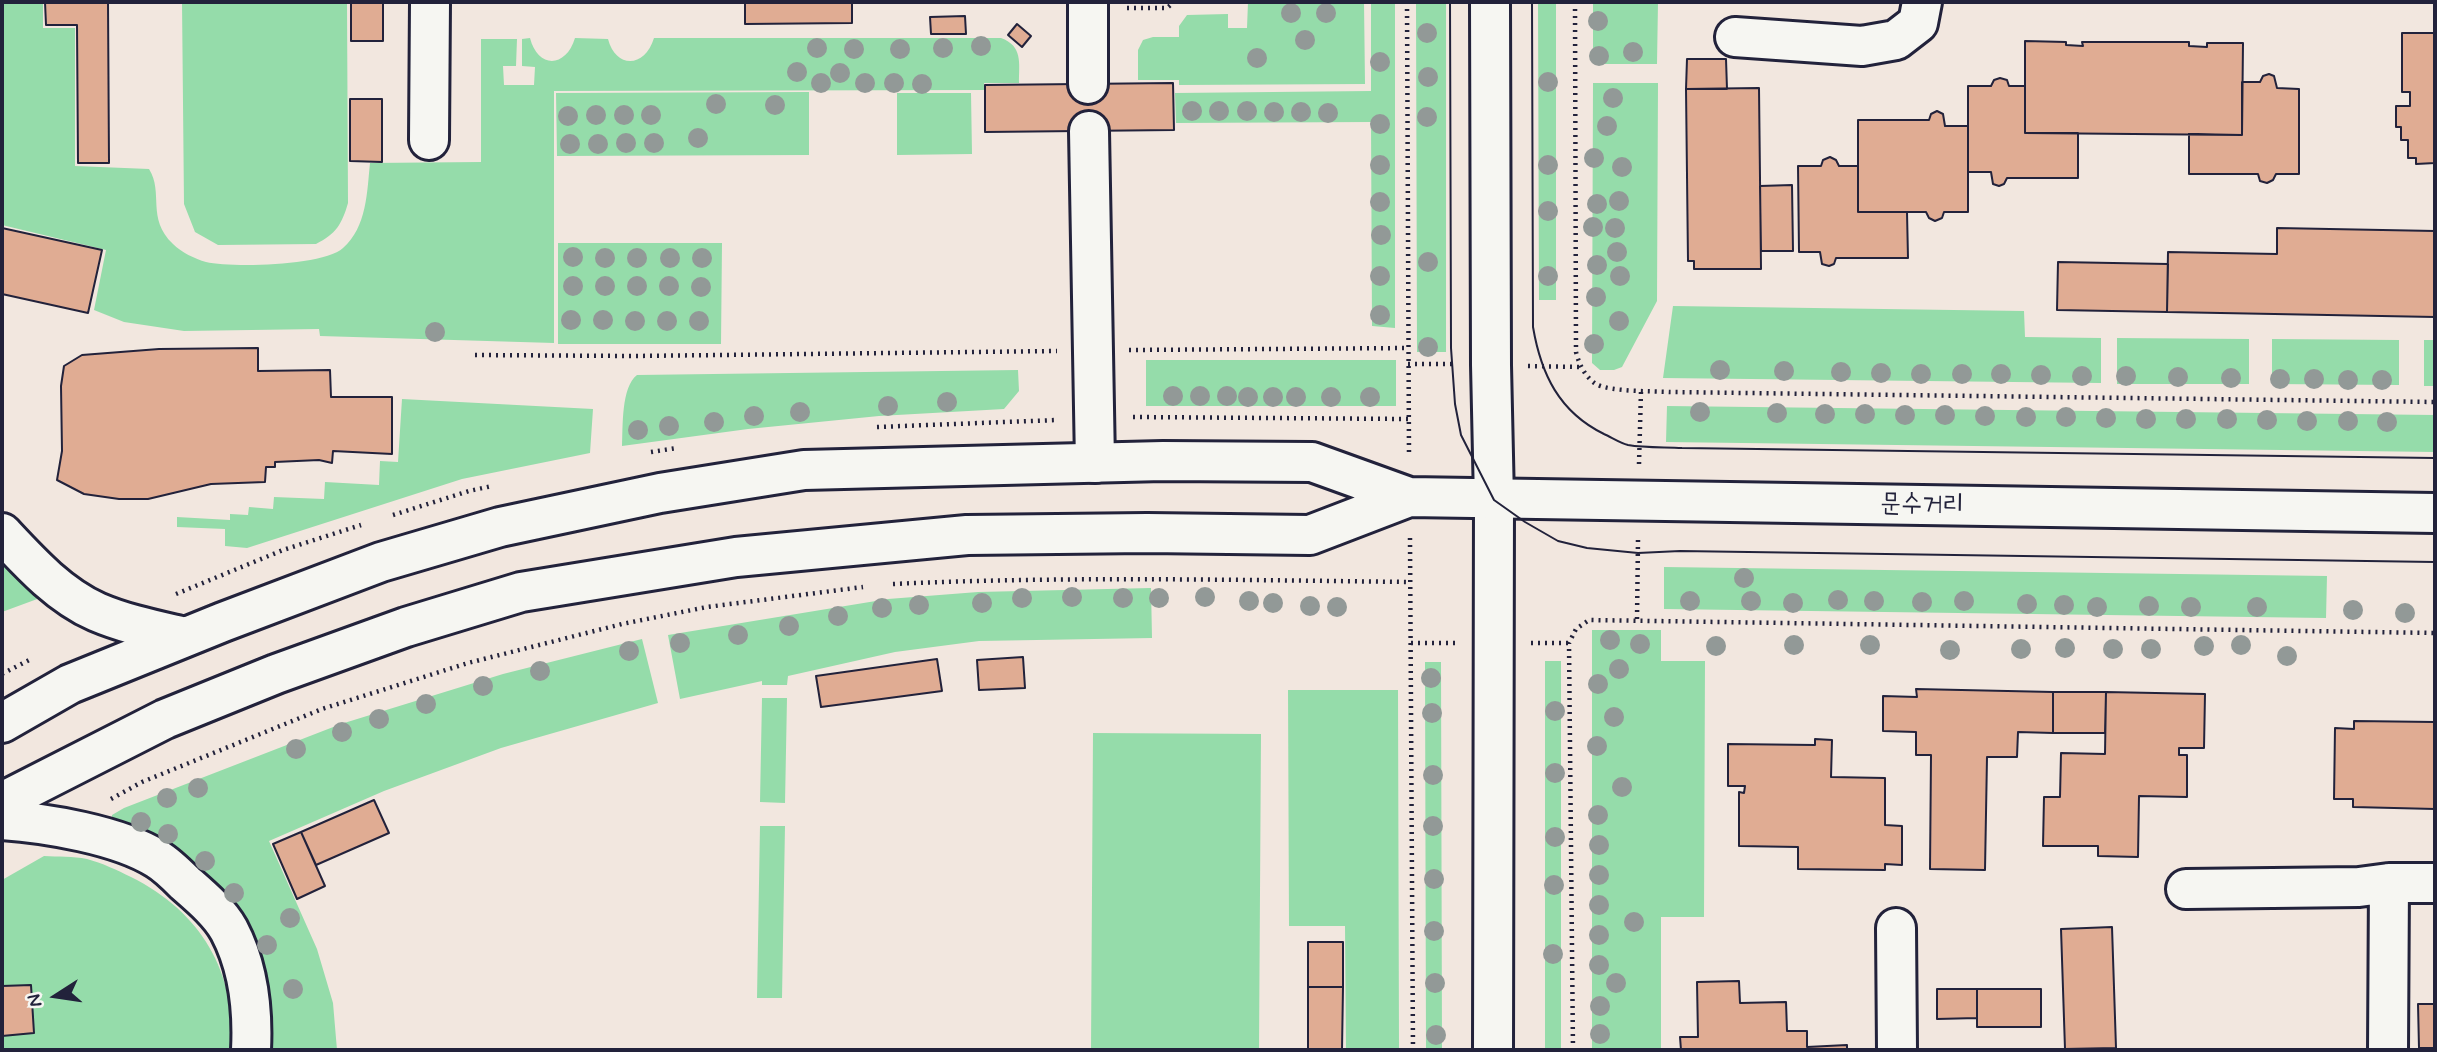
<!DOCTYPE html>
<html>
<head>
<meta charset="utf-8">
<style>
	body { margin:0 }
	#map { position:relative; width:2437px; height:1052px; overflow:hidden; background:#f2e7df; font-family:Mynerve,sans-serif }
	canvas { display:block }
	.frame { position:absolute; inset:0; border:4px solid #22223b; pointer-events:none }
	.north { position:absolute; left:21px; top:961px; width:70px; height:70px; -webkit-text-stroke:5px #f6f6f2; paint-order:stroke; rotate:258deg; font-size:19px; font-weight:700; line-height:28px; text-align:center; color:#22223b }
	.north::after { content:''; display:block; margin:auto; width:24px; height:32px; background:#22223b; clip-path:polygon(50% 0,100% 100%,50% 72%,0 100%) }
</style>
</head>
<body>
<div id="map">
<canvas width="2437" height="1052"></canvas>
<div class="frame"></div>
<div class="north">N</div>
</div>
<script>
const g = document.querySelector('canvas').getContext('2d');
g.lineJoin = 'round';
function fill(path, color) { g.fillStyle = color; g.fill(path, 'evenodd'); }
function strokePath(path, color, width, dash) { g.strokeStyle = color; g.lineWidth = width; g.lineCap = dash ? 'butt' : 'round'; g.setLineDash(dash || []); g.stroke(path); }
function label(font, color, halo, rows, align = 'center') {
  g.font = font + ' Mynerve,"Poor Story",sans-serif'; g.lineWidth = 7; g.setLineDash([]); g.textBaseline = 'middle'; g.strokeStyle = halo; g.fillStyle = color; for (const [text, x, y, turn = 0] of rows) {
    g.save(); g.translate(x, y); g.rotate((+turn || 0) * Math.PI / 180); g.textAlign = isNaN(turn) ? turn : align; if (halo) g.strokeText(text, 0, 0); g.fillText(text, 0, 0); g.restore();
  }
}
const green = new Path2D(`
	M 2,2 L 43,2 L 43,28 L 75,28 L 75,166 L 149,169 C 164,193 146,218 173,244 C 181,252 195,259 206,262 C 231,268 324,266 343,248 C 367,227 367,192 370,163 L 481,162 L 481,39 L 517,39 L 516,66 L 503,66 L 504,85 L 534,85 L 535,67 L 522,66 L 522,39 L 530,38 C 538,69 566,68 575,38 L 608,39 C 616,69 645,68 654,38 L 1001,38 C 1023,46 1019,63 1019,83 L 984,83 L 984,90 L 554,91 L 554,343 L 320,336 L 319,329 L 184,331 L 124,322 L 94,310 L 106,250 L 2,225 Z
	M 182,2 L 347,2 L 348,203 C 342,224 336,234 316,244 L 218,245 L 195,232 L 184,204 Z
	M 1248,2 L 1364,2 L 1365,84 L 1179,85 L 1179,80 L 1138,80 L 1138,50 L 1143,40 L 1153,37 L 1179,37 L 1179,26 L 1187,15 L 1228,14 L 1228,28 L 1247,28 Z
	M 1371,2 L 1395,2 L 1395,328 L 1372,326 L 1371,122 L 1176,123 L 1175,93 L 1371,91 Z
	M 1416,2 L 1446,2 L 1446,352 L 1417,352 Z
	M 1538,2 L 1556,2 L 1556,300 L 1539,300 Z
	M 1593,2 L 1658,2 L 1657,64 L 1593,64 Z
	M 1593,83 L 1658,83 L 1657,301 L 1622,367 L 1614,370 L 1600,370 L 1592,363 Z
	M 809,92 L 809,155 L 557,156 L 556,93 Z
	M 897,93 L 971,93 L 972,154 L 897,155 Z
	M 558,243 L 722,243 L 721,344 L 558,344 Z
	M 1673,306 L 2024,311 L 2025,337 L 2101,338 L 2101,383 L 1663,378 Z
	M 2117,338 L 2249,339 L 2249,384 L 2117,384 Z
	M 2272,339 L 2399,340 L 2399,385 L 2272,384 Z
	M 2424,340 L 2435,340 L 2435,386 L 2424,386 Z
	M 1146,360 L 1396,360 L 1396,406 L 1146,406 Z
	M 1018,370 L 1019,391 L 1004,409 L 879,416 L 748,429 L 622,446 C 623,427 621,387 637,375 Z
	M 402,399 L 593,409 L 590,453 L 462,479 L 247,548 L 225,546 L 225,529 L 177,527 L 177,517 L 230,520 L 230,514 L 248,515 L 249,507 L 273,509 L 274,497 L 324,499 L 325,482 L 379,485 L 380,461 L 398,462 Z
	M 1667,406 L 2435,415 L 2435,452 L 1666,442 Z
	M 2,557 L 5,560 L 40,598 L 2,612 Z
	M 1664,567 L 2327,576 L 2326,618 L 1664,609 Z
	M 1151,588 L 1152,638 L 979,641 L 895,652 L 788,676 L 787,685 L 762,685 L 762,681 L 680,699 L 668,635 L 888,599 L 978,592 Z
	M 1592,630 L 1661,630 L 1661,661 L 1705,661 L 1704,917 L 1661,917 L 1661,1050 L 1592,1050 Z
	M 642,639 L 658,703 L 501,748 L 384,791 L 269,841 L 317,949 L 333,1003 L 337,1050 L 271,1050 L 273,1030 L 267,986 L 247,927 L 201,871 L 160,844 L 112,821 L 112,815 L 124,808 L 341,724 L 503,674 Z
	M 1545,661 L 1561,661 L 1561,1050 L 1545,1050 Z
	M 1425,662 L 1441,662 L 1442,1050 L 1426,1050 Z
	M 1288,690 L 1398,690 L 1399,1050 L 1346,1050 L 1345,926 L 1289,926 Z
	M 762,698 L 787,698 L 785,803 L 760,802 Z
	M 1093,733 L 1261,734 L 1259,1050 L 1091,1050 Z
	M 760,826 L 785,826 L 782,998 L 757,998 Z
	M 44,856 C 58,857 73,856 87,859 C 102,863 117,870 131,877 C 201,912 237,972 231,1050 L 2,1050 L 2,880 Z`);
const building = new Path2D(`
	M 45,2 L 108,2 L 109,163 L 78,163 L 77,25 L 46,25 Z
	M 351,2 L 383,2 L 383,41 L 351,41 Z
	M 745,2 L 852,2 L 852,23 L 745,24 Z
	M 965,16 L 966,34 L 931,34 L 930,17 Z
	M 1017,24 L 1031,36 L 1022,47 L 1008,35 Z
	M 2402,33 L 2435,33 L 2435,163 L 2416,164 L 2416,158 L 2408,158 L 2408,140 L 2401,140 L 2401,127 L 2396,127 L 2396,106 L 2410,106 L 2410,92 L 2402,92 Z
	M 2025,41 L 2066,42 L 2066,45 L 2083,46 L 2082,42 L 2189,42 L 2189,46 L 2207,47 L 2207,43 L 2243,43 L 2242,135 L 2025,133 Z
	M 1687,59 L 1726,59 L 1727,89 L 1686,89 Z
	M 2269,74 L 2274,76 L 2277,88 L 2299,89 L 2299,174 L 2276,174 L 2273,180 L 2267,183 L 2260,181 L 2258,174 L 2189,174 L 2189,134 L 2242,135 L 2242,82 L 2260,82 L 2263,76 Z
	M 2000,78 L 2007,80 L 2009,86 L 2025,86 L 2025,133 L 2078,133 L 2078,178 L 2007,178 L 2004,184 L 1999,186 L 1993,184 L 1991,172 L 1968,172 L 1968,86 L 1991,86 L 1994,80 Z
	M 1173,83 L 1174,130 L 985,132 L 985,85 Z
	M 1759,88 L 1761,269 L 1694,269 L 1694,261 L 1688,261 L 1686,89 Z
	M 350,99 L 382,99 L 382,162 L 350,161 Z
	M 1937,111 L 1943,114 L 1945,126 L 1968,126 L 1968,212 L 1944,212 L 1942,218 L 1935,221 L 1929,218 L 1926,212 L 1858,212 L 1858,120 L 1929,120 L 1931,114 Z
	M 1830,157 L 1836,160 L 1839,166 L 1858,166 L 1858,212 L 1907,212 L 1908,258 L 1836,258 L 1834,264 L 1829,266 L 1822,264 L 1820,252 L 1799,252 L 1798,166 L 1821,166 L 1823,160 Z
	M 1792,185 L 1793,251 L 1761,251 L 1760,186 Z
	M 2,228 L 102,250 L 88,313 L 2,294 Z
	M 2277,228 L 2435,231 L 2435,317 L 2167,312 L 2168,252 L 2277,254 Z
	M 2058,262 L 2168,264 L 2167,312 L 2057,310 Z
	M 258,348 L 258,371 L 330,370 L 331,397 L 392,397 L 392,454 L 333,451 L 332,463 L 319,460 L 275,462 L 275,467 L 266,467 L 265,482 L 211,484 L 148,499 L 119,499 L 84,494 L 57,480 L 62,451 L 61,386 L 64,366 L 82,355 L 159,349 Z
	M 1023,657 L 1025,688 L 979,690 L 977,660 Z
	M 937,659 L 942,691 L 821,707 L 816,676 Z
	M 1916,689 L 2053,692 L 2053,733 L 2018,732 L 2017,757 L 1987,757 L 1985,870 L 1930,869 L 1931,755 L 1916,755 L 1916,732 L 1883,731 L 1883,696 L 1917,697 Z
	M 2053,692 L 2106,692 L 2105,733 L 2053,733 Z
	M 2106,692 L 2205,694 L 2204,748 L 2179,748 L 2179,755 L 2187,755 L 2187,797 L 2139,796 L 2138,857 L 2098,856 L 2098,846 L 2043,846 L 2044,797 L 2060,797 L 2061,753 L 2105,754 Z
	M 2354,721 L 2435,722 L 2435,809 L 2353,807 L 2353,799 L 2334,799 L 2335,728 L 2354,729 Z
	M 1815,739 L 1832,740 L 1831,777 L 1885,778 L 1885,825 L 1902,826 L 1902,865 L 1885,864 L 1885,870 L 1798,869 L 1798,847 L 1739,846 L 1739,792 L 1744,793 L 1745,786 L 1728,786 L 1728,744 L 1815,745 Z
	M 374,800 L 389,833 L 316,865 L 301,832 Z
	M 301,832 L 325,886 L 297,899 L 273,844 Z
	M 2112,927 L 2116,1048 L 2065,1049 L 2061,929 Z
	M 1308,942 L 1343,942 L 1343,987 L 1308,987 Z
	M 1739,981 L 1740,1003 L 1786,1002 L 1787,1031 L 1807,1031 L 1807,1047 L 1847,1045 L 1847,1050 L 1681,1050 L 1680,1037 L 1698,1037 L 1697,982 Z
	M 31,985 L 34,1033 L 2,1036 L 2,986 Z
	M 1308,987 L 1343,987 L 1342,1050 L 1308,1050 Z
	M 1937,989 L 1977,989 L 1977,1018 L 1937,1019 Z
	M 1977,989 L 2041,989 L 2041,1027 L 1977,1027 Z
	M 2418,1004 L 2435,1004 L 2435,1048 L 2419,1048 Z`);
const path = new Path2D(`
	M 1407,2 L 1409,456
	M 1575,2 L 1576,352 C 1579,364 1585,377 1596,384 C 1610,392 1653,391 1670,392 L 2435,402
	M 1127,8 L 1167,8 L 1174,2
	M 1129,350 L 1408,348
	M 475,355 L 634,356 L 1057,351
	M 1408,364 L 1453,364
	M 1528,366 L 1580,367
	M 1133,417 L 1408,419
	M 877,427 L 1057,420
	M 651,452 L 677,448
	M 1639,464 L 1641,391
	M 393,515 L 469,491 L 492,486
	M 1410,538 L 1413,1050
	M 893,584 C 1065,576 1238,580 1410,582
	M 176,594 L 283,550 L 361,525
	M 1637,619 L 1638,540
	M 1411,643 L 1456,643
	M 1531,643 L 1569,643
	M 2,674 L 31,659
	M 111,799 L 142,782 L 322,709 L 468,663 L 622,624 L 707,607 L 863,587
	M 1573,1050 L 1569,643 L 1576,629 L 1589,620 L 2435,633`);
const street = new Path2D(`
	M 1088,2 L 1088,84
	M 1735,37 L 1862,46 L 1896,40 L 1918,23 L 1922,2
	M 1089,131 L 1095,463
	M 429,140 L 430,2
	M 2186,889 L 2359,887 L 2389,883 L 2435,883
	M 1896,928 L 1897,1050
	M 2388,1050 L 2389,883`);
const secondary = new Path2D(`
	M 1490,2 L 1491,365 L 1494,500 L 1493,1050`);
const primary = new Path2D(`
	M 2,533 C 30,563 59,595 97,612 C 125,624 155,630 185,637
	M 2,723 L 70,684 L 223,622 L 381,562 L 500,527 L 660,493 L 804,470 L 1163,461 L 1312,462 L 1409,497 L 2435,513
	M 2,802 L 165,719 L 276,674 L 406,627 L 521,592 L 736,557 L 967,535 L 1147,533 L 1310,535 L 1409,497
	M 2,820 C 46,823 119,835 157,859 C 167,865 177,875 185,883 C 201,897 219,912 229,930 C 248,966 253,1010 251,1050`);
const tram = new Path2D(`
	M 1450,2 L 1451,348 L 1455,404 L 1461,435 L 1494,500 L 1525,522 L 1558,541 L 1587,548 L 1638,553 L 1680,551 L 2435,562
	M 1532,2 L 1533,327 C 1541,374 1559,412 1604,434 C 1611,437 1620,443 1628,445 C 1645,448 1665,447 1682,448 L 2435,458`);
const trees = [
	[1291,13],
	[1326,13],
	[1598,21],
	[1427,33],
	[1305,40],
	[981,46],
	[817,48],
	[943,48],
	[854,49],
	[900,49],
	[1633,52],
	[1599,56],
	[1257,58],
	[1380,62],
	[797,72],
	[840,73],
	[1428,77],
	[1548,82],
	[821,83],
	[865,83],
	[894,83],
	[922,84],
	[1613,98],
	[716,104],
	[775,105],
	[1192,111],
	[1219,111],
	[1247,111],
	[1274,112],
	[1301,112],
	[1328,113],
	[596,115],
	[624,115],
	[651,115],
	[568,116],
	[1427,117],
	[1380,124],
	[1607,126],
	[698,138],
	[626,143],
	[654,143],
	[570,144],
	[598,144],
	[1594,158],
	[1380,165],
	[1548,165],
	[1622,167],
	[1619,201],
	[1380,202],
	[1597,204],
	[1548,211],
	[1593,227],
	[1615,228],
	[1381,235],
	[1617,252],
	[573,257],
	[605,258],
	[637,258],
	[670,258],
	[702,258],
	[1428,262],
	[1597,265],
	[1380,276],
	[1548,276],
	[1620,276],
	[573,286],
	[605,286],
	[637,286],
	[669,286],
	[701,287],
	[1596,297],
	[1380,315],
	[571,320],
	[603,320],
	[635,321],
	[667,321],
	[699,321],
	[1619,321],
	[435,332],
	[1594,344],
	[1428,347],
	[1720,370],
	[1784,371],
	[1841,372],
	[1881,373],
	[1921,374],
	[1962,374],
	[2001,374],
	[2041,375],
	[2082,376],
	[2126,376],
	[2178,377],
	[2231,378],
	[2280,379],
	[2314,379],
	[2348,380],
	[2382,380],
	[1173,396],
	[1200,396],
	[1227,396],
	[1248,397],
	[1273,397],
	[1296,397],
	[1331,397],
	[1370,397],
	[947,402],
	[888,406],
	[800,412],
	[1700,412],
	[1777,413],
	[1825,414],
	[1865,414],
	[1905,415],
	[1945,415],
	[754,416],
	[1985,416],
	[2026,417],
	[2066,417],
	[2106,418],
	[2146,419],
	[2186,419],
	[2227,419],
	[2267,420],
	[2307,421],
	[2348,421],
	[714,422],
	[2387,422],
	[669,426],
	[638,430],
	[1744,578],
	[1072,597],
	[1205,597],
	[1022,598],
	[1123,598],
	[1159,598],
	[1838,600],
	[1249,601],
	[1690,601],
	[1751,601],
	[1874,601],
	[1964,601],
	[1922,602],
	[982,603],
	[1273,603],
	[1793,603],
	[2027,604],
	[919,605],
	[2064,605],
	[1310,606],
	[2149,606],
	[1337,607],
	[2097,607],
	[2191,607],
	[2257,607],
	[882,608],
	[2353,610],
	[2405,613],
	[838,616],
	[789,626],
	[738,635],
	[1610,640],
	[680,643],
	[1640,644],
	[1794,645],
	[1870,645],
	[2241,645],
	[1716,646],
	[2204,646],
	[2065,648],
	[2021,649],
	[2113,649],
	[2151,649],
	[1950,650],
	[629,651],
	[2287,656],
	[1619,669],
	[540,671],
	[1431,678],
	[1598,684],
	[483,686],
	[426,704],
	[1555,711],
	[1432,713],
	[1614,717],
	[379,719],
	[342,732],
	[1597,746],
	[296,749],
	[1555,773],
	[1433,775],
	[1622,787],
	[198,788],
	[167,798],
	[1598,815],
	[141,822],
	[1433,826],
	[168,834],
	[1555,837],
	[1599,845],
	[205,861],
	[1599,875],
	[1434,879],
	[1554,885],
	[234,893],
	[1599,905],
	[290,918],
	[1634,922],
	[1434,931],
	[1599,935],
	[267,945],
	[1553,954],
	[1599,965],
	[1435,983],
	[1616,983],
	[293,989],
	[1600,1006],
	[1600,1034],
	[1436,1035]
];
const streetNames = [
	["문수거리",1922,506,1]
];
fill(green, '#95dcaa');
fill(building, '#e0ac93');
strokePath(building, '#22223b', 2);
strokePath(street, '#22223b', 44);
strokePath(secondary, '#22223b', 44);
strokePath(primary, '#22223b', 44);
strokePath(path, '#22223b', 4.5, [2, 5]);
strokePath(street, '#f6f6f2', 38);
strokePath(secondary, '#f6f6f2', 38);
strokePath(primary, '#f6f6f2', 38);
strokePath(tram, '#22223b', 2);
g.fillStyle = '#929997';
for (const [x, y] of trees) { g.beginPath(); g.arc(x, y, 10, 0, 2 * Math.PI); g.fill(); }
label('26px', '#22223b', '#f6f6f2', streetNames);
</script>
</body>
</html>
